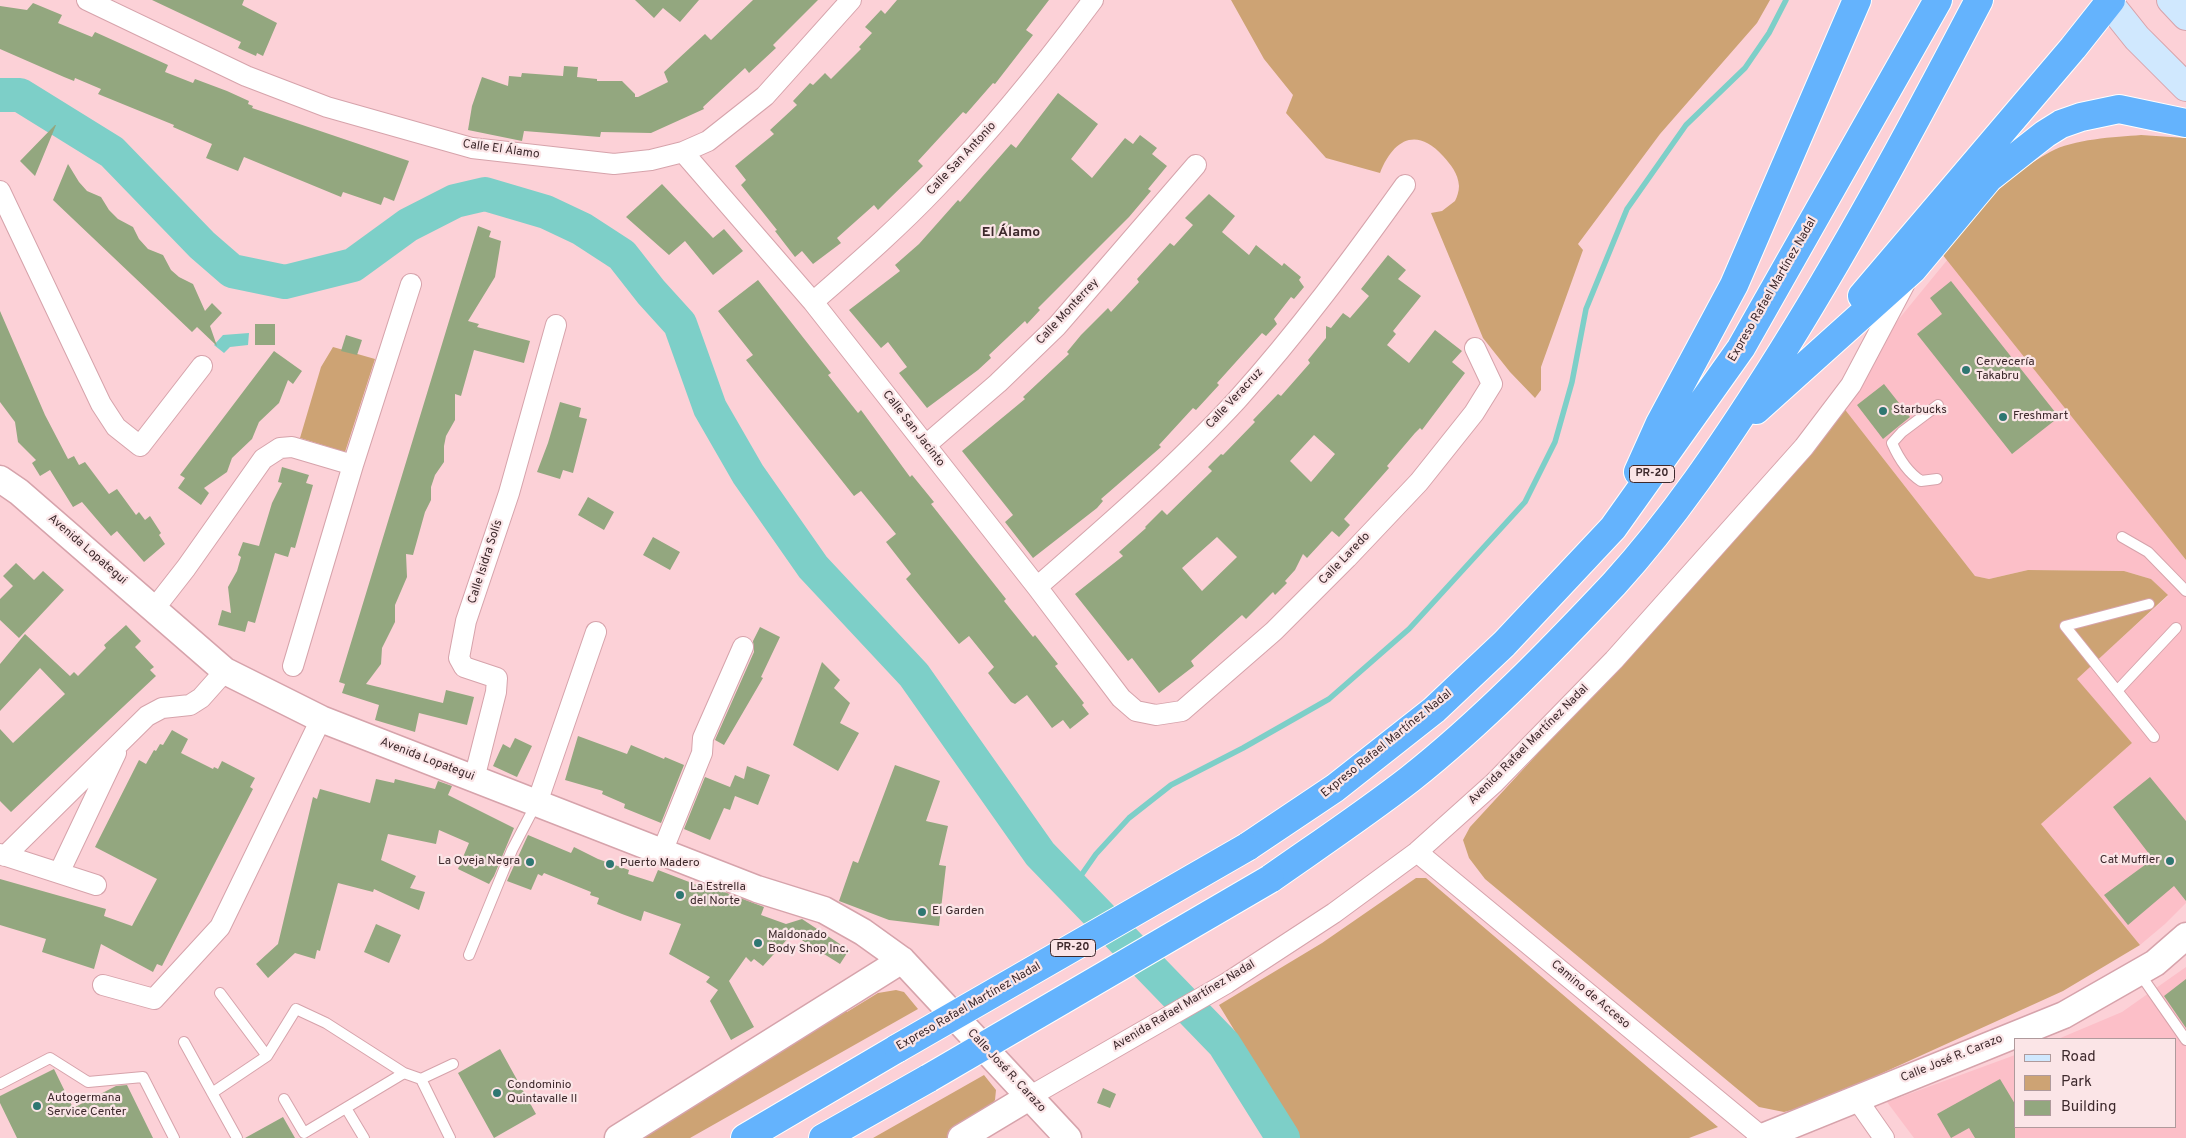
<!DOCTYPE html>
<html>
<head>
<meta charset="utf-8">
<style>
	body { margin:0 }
	#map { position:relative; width:2186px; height:1138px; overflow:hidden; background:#fcd1d7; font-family:Overpass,sans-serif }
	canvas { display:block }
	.legend { position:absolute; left:2014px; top:1038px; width:162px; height:90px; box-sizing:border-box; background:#fbe5e7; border:1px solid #af9a9c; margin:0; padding:6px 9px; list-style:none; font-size:15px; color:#3d292c }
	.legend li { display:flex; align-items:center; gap:10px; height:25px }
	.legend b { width:25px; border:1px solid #af9a9c }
</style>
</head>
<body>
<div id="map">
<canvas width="2186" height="1138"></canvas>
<ul class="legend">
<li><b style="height:6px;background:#d0e8fe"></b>Road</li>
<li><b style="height:14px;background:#cda374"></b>Park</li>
<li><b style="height:14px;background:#93a77f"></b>Building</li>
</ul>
</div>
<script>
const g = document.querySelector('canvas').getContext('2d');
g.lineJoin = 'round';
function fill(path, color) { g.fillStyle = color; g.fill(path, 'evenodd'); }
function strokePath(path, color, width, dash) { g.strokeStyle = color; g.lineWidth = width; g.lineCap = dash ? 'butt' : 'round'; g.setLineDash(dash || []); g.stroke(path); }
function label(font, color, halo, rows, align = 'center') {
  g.font = font + ' Overpass,sans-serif'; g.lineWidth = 4.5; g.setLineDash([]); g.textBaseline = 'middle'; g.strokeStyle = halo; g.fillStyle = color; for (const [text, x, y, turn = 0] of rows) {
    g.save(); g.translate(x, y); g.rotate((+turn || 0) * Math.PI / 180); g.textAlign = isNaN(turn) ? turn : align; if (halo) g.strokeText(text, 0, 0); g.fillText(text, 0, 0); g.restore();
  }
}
const built = new Path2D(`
	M 1948,259 L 2186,560 L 2186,903 L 2165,924 L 2140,945 L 2041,824 L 2132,743 L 2076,679 L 2168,596 L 2151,579 L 2124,571 L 2028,570 L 1989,579 L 1975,576 L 1843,407 L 1880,342 Z
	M 2186,967 L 2186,1138 L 1914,1138 L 1887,1102 L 2015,1055 L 2015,1127 L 2175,1127 L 2175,1039 L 2058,1039 L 2122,1012 Z`);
const green = new Path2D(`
	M 1231,0 L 1770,0 L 1757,23 L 1660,134 L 1578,244 L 1583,250 L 1541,367 L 1541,390 L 1535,398 L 1510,372 L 1483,338 L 1431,213 L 1442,211 L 1455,201 C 1457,197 1459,191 1459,186 C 1458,173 1451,165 1443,156 C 1416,126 1393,140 1380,173 L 1326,158 L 1286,113 L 1293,95 L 1264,59 Z
	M 2141,135 L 2186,138 L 2186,560 L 1942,254 C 1973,215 2005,176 2050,152 C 2073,139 2115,137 2141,135 Z
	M 333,347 L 375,359 L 345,452 L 300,438 L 321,367 Z
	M 1843,407 L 1975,576 L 1989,579 L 2028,570 L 2124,571 L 2151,579 L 2168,595 L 2077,679 L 2132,743 L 2041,824 L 2140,945 L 2063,991 L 1812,1105 L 1784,1112 L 1759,1107 L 1485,879 L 1469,858 L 1463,840 L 1470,827 L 1754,519 L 1823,439 Z
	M 1416,878 L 1426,878 L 1718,1127 L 1689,1138 L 1300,1138 L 1219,1005 L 1322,943 Z
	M 896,990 L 904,992 L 918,1009 L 690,1138 L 637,1138 L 844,1008 L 847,1012 L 878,993 Z
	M 984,1075 L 996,1090 L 995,1100 L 990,1107 L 948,1138 L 873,1138 Z`);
const water = new Path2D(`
	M 249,333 L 248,345 L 230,347 L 224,353 L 214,345 L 223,335 Z`);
const stream = new Path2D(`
	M 1073,887 L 1096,854 L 1129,818 L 1171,785 L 1243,748 L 1329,699 L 1409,629 L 1525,502 L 1555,442 L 1572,382 L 1586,309 L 1627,209 L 1686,125 L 1745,68 L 1769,33 L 1786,0`);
const river = new Path2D(`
	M 0,95 L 20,95 L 112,152 L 202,245 L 232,271 L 285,282 L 353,265 L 408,225 L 455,201 L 485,194 L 546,212 L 582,229 L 622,255 L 651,292 L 680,324 L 710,408 L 748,474 L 813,567 L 914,675 L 1040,854 L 1224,1044 L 1283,1138`);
const building = new Path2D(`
	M 152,0 L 244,0 L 242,5 L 277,23 L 263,56 L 257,53 L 256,56 L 238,48 L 241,42 Z
	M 635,0 L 699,0 L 680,22 L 663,8 L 654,18 Z
	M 753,0 L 818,0 L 773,45 L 776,48 L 749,73 L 745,68 L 703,107 L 704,109 L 651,133 L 601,132 L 600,137 L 524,131 L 522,141 L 468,130 L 472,106 L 482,77 L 508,86 L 509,76 L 521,77 L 522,73 L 563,76 L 564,66 L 578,67 L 577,77 L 597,79 L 597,81 L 622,81 L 635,94 L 635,97 L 638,97 L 668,82 L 664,72 L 705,34 L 711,40 Z
	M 897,0 L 1049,0 L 1026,30 L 1033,35 L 995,84 L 993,83 L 966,114 L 963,112 L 918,161 L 923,166 L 887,201 L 878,210 L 874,205 L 837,238 L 841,243 L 813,264 L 802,251 L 795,257 L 775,231 L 777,230 L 741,185 L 746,180 L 735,166 L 774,134 L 770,130 L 797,105 L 793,101 L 810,83 L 813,85 L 825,73 L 831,79 L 861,49 L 859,47 L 872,33 L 865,27 L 881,10 L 885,14 Z
	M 33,3 L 62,15 L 58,23 L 92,37 L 95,32 L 168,65 L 165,72 L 193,83 L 195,79 L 227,91 L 249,101 L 248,104 L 253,106 L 252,108 L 409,161 L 394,201 L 384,197 L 381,205 L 343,192 L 341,197 L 244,157 L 238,171 L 206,158 L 212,144 L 173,127 L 174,125 L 98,94 L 101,89 L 75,78 L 74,81 L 64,77 L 0,49 L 0,6 L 27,10 Z
	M 1058,93 L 1098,124 L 1071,159 L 1092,178 L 1125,138 L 1133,144 L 1140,135 L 1157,148 L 1152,154 L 1167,166 L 1148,189 L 1151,191 L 1129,217 L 1038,308 L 1040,310 L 1027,324 L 1025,321 L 989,355 L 991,358 L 978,370 L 927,408 L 899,373 L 907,367 L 888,342 L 881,348 L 849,310 L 900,271 L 895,265 L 919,244 L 958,200 L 960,202 L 1011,144 L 1016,148 Z
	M 55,125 L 56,125 L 35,176 L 20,161 Z
	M 68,164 L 79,182 L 87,191 L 101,197 L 109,210 L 118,219 L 133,227 L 139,239 L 148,249 L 163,255 L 171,270 L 179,277 L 193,284 L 205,311 L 212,303 L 222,313 L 210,326 L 217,346 L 197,327 L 192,332 L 53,200 Z
	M 662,184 L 713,238 L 724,229 L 743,251 L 713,275 L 685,241 L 669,255 L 626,217 Z
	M 1209,194 L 1235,216 L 1222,232 L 1249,255 L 1256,245 L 1282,266 L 1284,263 L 1301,277 L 1299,280 L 1304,287 L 1294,299 L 1291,297 L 1274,319 L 1277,324 L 1266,336 L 1262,333 L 1217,383 L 1219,385 L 1196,410 L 1193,408 L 1159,445 L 1161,447 L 1101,499 L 1103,501 L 1097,508 L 1033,558 L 1005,522 L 1013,515 L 962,451 L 1025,399 L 1023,397 L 1069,354 L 1067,352 L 1081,335 L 1108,308 L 1111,312 L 1139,282 L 1137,279 L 1170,243 L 1174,246 L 1193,225 L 1185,218 Z
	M 478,226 L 491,231 L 489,237 L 501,241 L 495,277 L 468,321 L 479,324 L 477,327 L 530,341 L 524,363 L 474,350 L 461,396 L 455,394 L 455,420 L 446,436 L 444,446 L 444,462 L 435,475 L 431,487 L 431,500 L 425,512 L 413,555 L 406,554 L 407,577 L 395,605 L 395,622 L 382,648 L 381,664 L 366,684 L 443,703 L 446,690 L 474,697 L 467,725 L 419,713 L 415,732 L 375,720 L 379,705 L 342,693 L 345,684 L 339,682 Z
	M 1388,255 L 1406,270 L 1398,279 L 1421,296 L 1393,331 L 1396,334 L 1387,345 L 1409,363 L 1435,330 L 1462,351 L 1452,362 L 1465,373 L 1422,430 L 1420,428 L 1415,433 L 1387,466 L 1389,468 L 1344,519 L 1350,525 L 1339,537 L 1332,531 L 1307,558 L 1303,554 L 1295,570 L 1285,581 L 1287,583 L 1275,595 L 1273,592 L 1246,619 L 1242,615 L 1191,661 L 1194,666 L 1159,693 L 1132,658 L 1128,661 L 1075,594 L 1123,556 L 1119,552 L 1146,528 L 1145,527 L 1162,510 L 1167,515 L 1212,471 L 1208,467 L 1221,454 L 1223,455 L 1255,422 L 1253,420 L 1278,394 L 1281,396 L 1310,363 L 1308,360 L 1326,338 L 1326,326 L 1331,328 L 1343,313 L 1350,318 L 1369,296 L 1361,289 ZM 1314,435 L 1335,454 L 1311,482 L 1290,461 ZM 1217,537 L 1237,557 L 1202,591 L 1182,568 Z
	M 758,280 L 831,373 L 828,375 L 858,413 L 861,410 L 910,477 L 912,475 L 934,502 L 931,504 L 1006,599 L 1004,601 L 1033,637 L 1035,635 L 1058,664 L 1055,666 L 1084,703 L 1082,705 L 1089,714 L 1070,729 L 1063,720 L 1052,728 L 1027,695 L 1015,704 L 1011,702 L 988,673 L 994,667 L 969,636 L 959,644 L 906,579 L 911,574 L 886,542 L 896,534 L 861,491 L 854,496 L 746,360 L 753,355 L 718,311 Z
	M 1951,281 L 2059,417 L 2012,454 L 1917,334 L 1942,314 L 1930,298 Z
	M 0,311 L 45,415 L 68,459 L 74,456 L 79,465 L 85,462 L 109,494 L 117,489 L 136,515 L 139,512 L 145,520 L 150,516 L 161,533 L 159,535 L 165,544 L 144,562 L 117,531 L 111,536 L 82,502 L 73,507 L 50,470 L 40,476 L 32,463 L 36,460 L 18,442 L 15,422 L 0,402 Z
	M 255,324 L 275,324 L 275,345 L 255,345 Z
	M 346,335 L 362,340 L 357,355 L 341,351 Z
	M 274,351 L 302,371 L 293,384 L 288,380 L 279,403 L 259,422 L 252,439 L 232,458 L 227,472 L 204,488 L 209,493 L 201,505 L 178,488 L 185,478 L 180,475 Z
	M 1884,384 L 1910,417 L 1883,439 L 1857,405 Z
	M 560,402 L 581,408 L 579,417 L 587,419 L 573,473 L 563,470 L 560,479 L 537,472 L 548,443 Z
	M 282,467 L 309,475 L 306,483 L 313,485 L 295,548 L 291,547 L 288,557 L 275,553 L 255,623 L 248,621 L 245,632 L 218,625 L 222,610 L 231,613 L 228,587 L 237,571 L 241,557 L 238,555 L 243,542 L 259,546 L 272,503 L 282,483 L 278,482 Z
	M 588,497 L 614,512 L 604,530 L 578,515 Z
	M 653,537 L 680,552 L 670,570 L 643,555 Z
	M 16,563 L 34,580 L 43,571 L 64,590 L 19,638 L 0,620 L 0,599 L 13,586 L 3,576 Z
	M 126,625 L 141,641 L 135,647 L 154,667 L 150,670 L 156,676 L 11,812 L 0,801 L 0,729 L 13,743 L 65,694 L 40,668 L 0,711 L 0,664 L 25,634 L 70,676 L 74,672 L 78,676 L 106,648 L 104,645 Z
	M 760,627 L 780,637 L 761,677 L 763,678 L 724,745 L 715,740 L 754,652 L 753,641 Z
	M 822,662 L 840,680 L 834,688 L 850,703 L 840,723 L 859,733 L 838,771 L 793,745 Z
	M 172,730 L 188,739 L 181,753 L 213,769 L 214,767 L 218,769 L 222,761 L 255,778 L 250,787 L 253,789 L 162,966 L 157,964 L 153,972 L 101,944 L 94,969 L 42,952 L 46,939 L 0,925 L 0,879 L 106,909 L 104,916 L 132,926 L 157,879 L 95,847 L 139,760 L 146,764 L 154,750 L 156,751 L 160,744 L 163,745 Z
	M 578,736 L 627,754 L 631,745 L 664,759 L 665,757 L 684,765 L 661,823 L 624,808 L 625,804 L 602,794 L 603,791 L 565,780 Z
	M 515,738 L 532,746 L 517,777 L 493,766 L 503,744 L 510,748 Z
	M 895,765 L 940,781 L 926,821 L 948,826 L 939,865 L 946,866 L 939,926 L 889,920 L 839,901 L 853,861 L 858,863 Z
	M 747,766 L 770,775 L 758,805 L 735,796 L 730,810 L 724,808 L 710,840 L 684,829 L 705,777 L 730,787 L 735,775 L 744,779 Z
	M 2150,777 L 2186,821 L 2186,901 L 2174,886 L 2128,925 L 2104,895 L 2153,859 L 2113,807 Z
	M 376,779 L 394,783 L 395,779 L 435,789 L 438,781 L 452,786 L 448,795 L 514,828 L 494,876 L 489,884 L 458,869 L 469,843 L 439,830 L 436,844 L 388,834 L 381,860 L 416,876 L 410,888 L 425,892 L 419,910 L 374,889 L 373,892 L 338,883 L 320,951 L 317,950 L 315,959 L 295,953 L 268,978 L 256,964 L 278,944 L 313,797 L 317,799 L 320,789 L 370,803 Z
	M 528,835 L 571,853 L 574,847 L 598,859 L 629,870 L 628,874 L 653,882 L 658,870 L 697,885 L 698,882 L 764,907 L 761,915 L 786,924 L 802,919 L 849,950 L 840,964 L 792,934 L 763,966 L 754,959 L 751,962 L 746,957 L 729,981 L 754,1027 L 731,1040 L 710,1001 L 718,990 L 706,982 L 710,977 L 669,954 L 681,924 L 644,911 L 641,921 L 622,914 L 597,904 L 599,898 L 590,895 L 591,892 L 544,873 L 542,876 L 538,874 L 531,890 L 507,881 Z
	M 376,924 L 401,935 L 389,963 L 364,952 Z
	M 2186,979 L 2186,1028 L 2164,996 Z
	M 500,1049 L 536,1114 L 494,1138 L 458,1073 Z
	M 54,1069 L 73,1108 L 116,1086 L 127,1085 L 153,1138 L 17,1138 L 0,1103 L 0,1096 Z
	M 2000,1079 L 2015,1104 L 2015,1138 L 1975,1138 L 1969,1128 L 1951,1138 L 1937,1114 Z
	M 1103,1088 L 1116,1094 L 1110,1108 L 1097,1103 Z
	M 283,1117 L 295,1138 L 245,1138 Z`);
const service = new Path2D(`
	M 1937,479 L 1921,481 C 1907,472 1899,459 1892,443 L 1902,432 L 1938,405
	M 2122,537 L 2148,552 L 2186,591
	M 2149,604 L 2065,626 L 2154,737
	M 2117,691 L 2176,628
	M 469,955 L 512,850 L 536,804
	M 2140,974 L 2186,1040
	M 184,1042 L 237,1138
	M 267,1056 L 296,1009 L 326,1023 L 404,1073
	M 421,1079 L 453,1064
	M 0,1084 L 50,1058 L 88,1082 L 143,1077 L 174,1138
	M 212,1093 L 267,1056 L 220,993
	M 284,1099 L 304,1133 L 404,1073 L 421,1079 L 450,1138
	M 346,1108 L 364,1138`);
const minor = new Path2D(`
	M 87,0 L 246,76 L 327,107 L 472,148 L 614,164 L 651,160 L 683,152 L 708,141 L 765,96 L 851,0
	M 683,152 L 813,302 L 1037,587 L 1121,698 L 1136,711 L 1156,715 L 1182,711 L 1274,631 L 1347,558 L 1419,482 L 1474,413 L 1492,384 L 1475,348
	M 0,191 L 101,404 L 116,427 L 140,446 L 202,366
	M 813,302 C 854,266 897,229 935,189 C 992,130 1044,66 1093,0
	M 926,445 L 998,383 L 1057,326 L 1196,165
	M 1037,587 C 1106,527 1175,467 1237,400 C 1298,332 1352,259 1405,185
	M 154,609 L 186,568 L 263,459 L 280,448 L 292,447 L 353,465
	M 293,666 L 353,465 L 411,284
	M 474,779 L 496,692 L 497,678 L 464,667 L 459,658 L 466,621 L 509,493 L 556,325
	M 537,803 L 596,632
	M 662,852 L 702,753 L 703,738 L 743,647
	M 1417,852 L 1762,1137
	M 0,854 L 96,885
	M 5,856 L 147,716 L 162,708 L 190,705 L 201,698 L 225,671
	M 59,873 L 116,753
	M 103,985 L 154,999 L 220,927 L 321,719
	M 1029,1097 L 1227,983 L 1334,913 L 1417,852 L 1494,783 L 1614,660 L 1804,447 L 1851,385 L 1904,285
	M 1856,1098 L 1884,1138`);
const tertiary = new Path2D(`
	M 0,479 L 19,492 L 225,671 L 321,719 L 757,889 L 824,910 L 863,932 L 902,960 L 1068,1138
	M 618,1138 L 902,960
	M 961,1138 L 1029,1097
	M 1760,1138 L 2064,1015 L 2155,963 L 2186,936`);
const secondary = new Path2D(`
	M 2171,0 L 2186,16
	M 2109,3 L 2137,38 L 2186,87`);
const motorway = new Path2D(`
	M 1862,296 L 2073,48 L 2111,0
	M 1756,410 L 1913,269 L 1989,178 L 2045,134 L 2061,124 L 2081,117 L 2119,109 L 2186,123
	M 1638,472 L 1660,423 L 1734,285 L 1857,0
	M 1247,847 L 1335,788 L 1434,710 L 1504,644 L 1613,528 L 1741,348 L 1938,0
	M 1270,879 C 1317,846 1365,814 1410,779 C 1482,722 1551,651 1614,584 C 1673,519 1723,445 1770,371 C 1846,251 1913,126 1979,0
	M 745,1138 L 898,1048
	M 823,1138 L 929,1078`);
const motorwayBridge = new Path2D(`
	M 898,1048 L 1247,847
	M 929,1078 L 1270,879`);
const markers = [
	[1966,370,5,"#2f7772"],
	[1883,411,5,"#2f7772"],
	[2003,417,5,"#2f7772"],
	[2170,861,5,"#2f7772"],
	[530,862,5,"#2f7772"],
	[610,864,5,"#2f7772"],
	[680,895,5,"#2f7772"],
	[922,912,5,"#2f7772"],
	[758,943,5,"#2f7772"],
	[497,1093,5,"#2f7772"],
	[37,1106,5,"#2f7772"]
];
const shields = [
	[1652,474,45],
	[1073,948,45]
];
const shieldNames = [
	["PR-20",1652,474],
	["PR-20",1073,948]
];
const streetNames = [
	["Calle El Álamo",501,150,8],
	["Calle San Antonio",962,159,-47],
	["Expreso Rafael Martínez Nadal",1773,290,-60],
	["Calle Monterrey",1068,312,-47],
	["Calle Veracruz",1235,399,-47],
	["Calle San Jacinto",913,429,52],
	["Avenida Lopategui",87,550,41],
	["Calle Laredo",1345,559,-46],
	["Calle Isidra Solís",486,562,-72],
	["Expreso Rafael Martínez Nadal",1387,744,-39],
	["Avenida Rafael Martínez Nadal",1529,745,-45],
	["Avenida Lopategui",427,760,21],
	["Camino de Acceso",1590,995,40],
	["Avenida Rafael Martínez Nadal",1184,1006,-31],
	["Expreso Rafael Martínez Nadal",969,1007,-30],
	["Calle José R. Carazo",1952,1059,-22],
	["Calle José R. Carazo",1006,1071,47]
];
const poiNames = [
	["Cervecería",1976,363],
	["Takabru",1976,377],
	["Starbucks",1893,411],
	["Freshmart",2013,417],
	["Cat Muffler",2160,861,"right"],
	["La Oveja Negra",520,862,"right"],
	["Puerto Madero",620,864],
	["La Estrella",690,888],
	["del Norte",690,902],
	["El Garden",932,912],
	["Maldonado",768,936],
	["Body Shop Inc.",768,950],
	["Condominio",507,1086],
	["Quintavalle II",507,1100],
	["Autogermana",47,1099],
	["Service Center",47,1113]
];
const neighbourhoodNames = [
	["El Álamo",1011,233]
];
fill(built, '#fcbfc8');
fill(green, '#cda374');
fill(water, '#7dcfc8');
strokePath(stream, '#7dcfc8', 5.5);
strokePath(river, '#7dcfc8', 34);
fill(building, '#93a77f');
strokePath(service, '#d6a3ab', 12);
strokePath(minor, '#d6a3ab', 22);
strokePath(tertiary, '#d6a3ab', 29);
strokePath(secondary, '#d6a3ab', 30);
strokePath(motorway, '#fff', 30);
strokePath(service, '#fff', 10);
strokePath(minor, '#fff', 20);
strokePath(tertiary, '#fff', 26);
strokePath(secondary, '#d0e8fe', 28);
strokePath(motorway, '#64b3fd', 28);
strokePath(motorwayBridge, '#fff', 30, []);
strokePath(motorwayBridge, '#64b3fd', 28);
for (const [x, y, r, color] of markers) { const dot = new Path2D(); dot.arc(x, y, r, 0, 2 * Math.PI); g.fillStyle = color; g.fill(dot); strokePath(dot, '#fbe5e7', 2); }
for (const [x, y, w] of shields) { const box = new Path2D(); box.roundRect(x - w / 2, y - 8.5, w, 17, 4); g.fillStyle = '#fbe5e7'; g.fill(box); strokePath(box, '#3d292c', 1); }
label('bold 11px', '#3d292c', null, shieldNames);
label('12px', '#3d292c', '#fbe5e7', streetNames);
label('12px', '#3d292c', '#fbe5e7', poiNames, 'left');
label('bold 14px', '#3d292c', '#fbe5e7', neighbourhoodNames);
</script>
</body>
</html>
